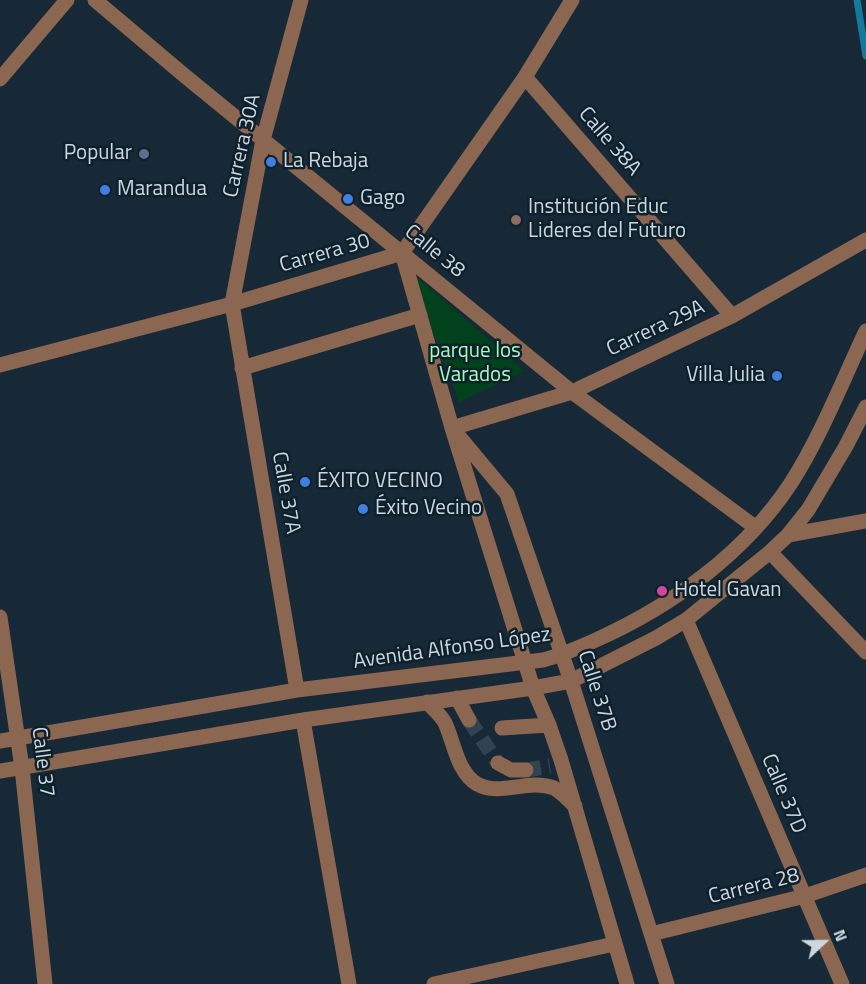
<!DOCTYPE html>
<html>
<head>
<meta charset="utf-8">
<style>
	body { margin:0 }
	#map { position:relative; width:866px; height:984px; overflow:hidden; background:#172936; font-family:"Titillium Web",sans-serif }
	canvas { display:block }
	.north { position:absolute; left:794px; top:912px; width:60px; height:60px; -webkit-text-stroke:4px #0e202c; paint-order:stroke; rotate:68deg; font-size:16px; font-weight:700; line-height:24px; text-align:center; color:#ccd7df }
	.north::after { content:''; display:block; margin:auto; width:21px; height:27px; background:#ccd7df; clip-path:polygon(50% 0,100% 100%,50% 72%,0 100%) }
</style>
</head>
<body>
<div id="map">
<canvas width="866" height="984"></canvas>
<div class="north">N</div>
</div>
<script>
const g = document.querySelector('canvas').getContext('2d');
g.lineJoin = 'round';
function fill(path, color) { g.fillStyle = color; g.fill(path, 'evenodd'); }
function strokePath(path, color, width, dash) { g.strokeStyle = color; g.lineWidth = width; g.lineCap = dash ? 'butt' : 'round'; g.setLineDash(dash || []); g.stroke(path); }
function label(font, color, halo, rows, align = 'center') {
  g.font = font + ' "Titillium Web",sans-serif'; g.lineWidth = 5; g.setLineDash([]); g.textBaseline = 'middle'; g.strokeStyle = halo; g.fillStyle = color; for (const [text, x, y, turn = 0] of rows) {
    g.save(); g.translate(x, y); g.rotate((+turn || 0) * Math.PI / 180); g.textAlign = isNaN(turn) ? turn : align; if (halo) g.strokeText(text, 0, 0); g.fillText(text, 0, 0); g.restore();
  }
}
const green = new Path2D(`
	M 410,271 L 525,371 L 459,402 Z`);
const stream = new Path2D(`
	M 857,0 L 866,56`);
const minorTunnel = new Path2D(`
	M 469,720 L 498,763
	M 526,770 L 550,766`);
const minor = new Path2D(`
	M 95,0 L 185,76 L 572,392 L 755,527
	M 525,77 L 732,316
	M 0,79 L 67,0
	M 402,253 L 452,428 L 533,688 L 549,725 L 561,760 L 627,984
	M 0,365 L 232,304 L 402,253 L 525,77 L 572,0
	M 242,368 L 420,315
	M 788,535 L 866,521
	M 770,552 L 866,652
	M 0,617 L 22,768 L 45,984
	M 686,620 L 842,984
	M 297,690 L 232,304 L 263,140 L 301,0
	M 457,698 L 469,720
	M 427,702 C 433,709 441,715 445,723 C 454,742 457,772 477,784 C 500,797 529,778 554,788 C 562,792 569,801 575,806
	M 303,720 L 349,984
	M 502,728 L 549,725
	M 0,741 L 297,690 L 543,660 C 563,655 580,647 598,639 C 673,605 745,553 791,483 C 821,436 842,382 866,331
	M 498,763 L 511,770 L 526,770
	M 0,771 L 303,720 L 533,688 L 571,681 L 656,638 L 686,620 L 770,552 L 788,535 L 808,510 L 846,446 L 866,407
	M 651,934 L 805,896 L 866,875
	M 434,984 L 614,944
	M 667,984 L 571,681 L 507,494 L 452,428 L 572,392 L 732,316 L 866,240`);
const markers = [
	[144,154,6,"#5c6f8a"],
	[271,162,6,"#3f7fe0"],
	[105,190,6,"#3f7fe0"],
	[348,199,6,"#3f7fe0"],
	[516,220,6,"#8d6e63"],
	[777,376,6,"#3f7fe0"],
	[305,482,6,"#3f7fe0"],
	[363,509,6,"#3f7fe0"],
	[662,591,6,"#d1479c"]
];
const streetNames = [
	["Calle 38A",609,142,49],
	["Carrera 30A",243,146,-77],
	["Calle 38",434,252,39],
	["Carrera 30",325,254,-16],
	["Carrera 29A",656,329,-25],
	["Calle 37A",285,493,80],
	["Avenida Alfonso López",452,649,-8],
	["Calle 37B",596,691,72],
	["Calle 37",42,762,83],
	["Calle 37D",783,794,67],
	["Carrera 28",754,887,-14]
];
const poiNames = [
	["Popular",132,154,"right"],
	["La Rebaja",283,162],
	["Marandua",117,190],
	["Gago",360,199],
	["Institución Educ",528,208],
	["Lideres del Futuro",528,232],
	["Villa Julia",765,376,"right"],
	["ÉXITO VECINO",317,482],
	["Éxito Vecino",375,509],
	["Hotel Gavan",674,591]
];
const parkNames = [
	["parque los",475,352],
	["Varados",475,376]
];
fill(green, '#01421c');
strokePath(stream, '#137a9f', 7);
strokePath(minorTunnel, '#32434f', 15, [15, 8]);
strokePath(minor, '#8b6651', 15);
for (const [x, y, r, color] of markers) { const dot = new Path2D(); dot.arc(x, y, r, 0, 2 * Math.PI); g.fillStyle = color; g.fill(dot); strokePath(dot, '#0e202c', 2); }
label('21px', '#ccd7df', '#0e202c', streetNames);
label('21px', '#ccd7df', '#0e202c', poiNames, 'left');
label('21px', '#a3fcb9', '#0e202c', parkNames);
</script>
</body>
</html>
